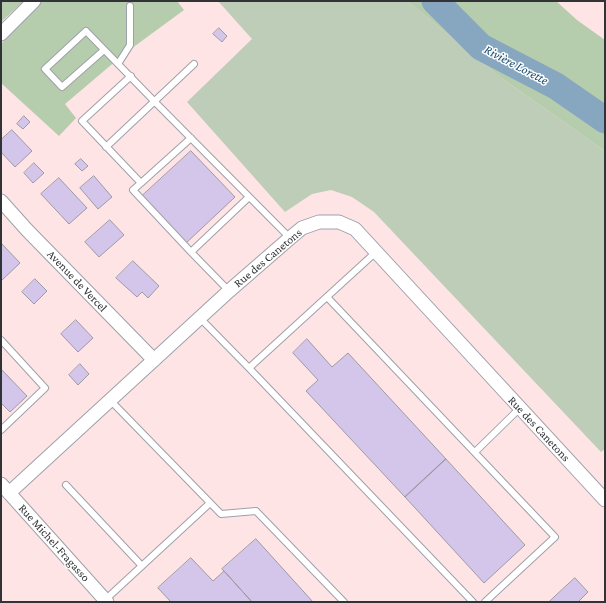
<!DOCTYPE html>
<html>
<head>
<meta charset="utf-8">
<style>
	body { margin:0 }
	#map { position:relative; width:606px; height:603px; overflow:hidden; background:#f2f6fd; font-family:"Crimson Pro",serif }
	canvas { display:block }
	.frame { position:absolute; inset:0; border:2px solid #313336; pointer-events:none }
</style>
</head>
<body>
<div id="map">
<canvas width="606" height="603"></canvas>
<div class="frame"></div>
</div>
<script>
const g = document.querySelector('canvas').getContext('2d');
g.lineJoin = 'round';
function fill(path, color) { g.fillStyle = color; g.fill(path, 'evenodd'); }
function strokePath(path, color, width, dash) { g.strokeStyle = color; g.lineWidth = width; g.lineCap = dash ? 'butt' : 'round'; g.setLineDash(dash || []); g.stroke(path); }
function label(font, color, halo, rows, align = 'center') {
  g.font = font + ' "Crimson Pro",serif'; g.lineWidth = 3; g.setLineDash([]); g.textBaseline = 'middle'; g.strokeStyle = halo; g.fillStyle = color; for (const [text, x, y, turn = 0] of rows) {
    g.save(); g.translate(x, y); g.rotate((+turn || 0) * Math.PI / 180); g.textAlign = isNaN(turn) ? turn : align; if (halo) g.strokeText(text, 0, 0); g.fillText(text, 0, 0); g.restore();
  }
}
const industrial = new Path2D(`
	M 1,1 L 605,1 L 605,602 L 1,602 Z`);
const green = new Path2D(`
	M 218,1 L 407,1 L 500,77 L 605,151 L 605,449 L 601,452 L 374,212 L 352,197 L 331,190 L 312,194 L 285,212 L 187,102 L 252,39 Z`);
const forest = new Path2D(`
	M 1,1 L 24,1 L 1,22 Z
	M 42,1 L 177,1 L 184,10 L 124,54 L 65,104 L 76,118 L 59,136 L 1,83 L 1,44 Z
	M 407,1 L 556,1 L 577,20 L 605,40 L 605,151 L 500,77 Z`);
const river = new Path2D(`
	M 435,1 L 481,47 L 556,86 L 605,120`);
const building = new Path2D(`
	M 219,28 L 227,36 L 222,42 L 213,34 Z
	M 24,116 L 30,122 L 23,129 L 17,124 Z
	M 12,130 L 32,151 L 15,167 L 1,152 L 1,140 Z
	M 191,151 L 235,197 L 185,244 L 141,197 Z
	M 81,159 L 88,166 L 82,171 L 75,164 Z
	M 34,163 L 44,173 L 33,183 L 24,173 Z
	M 94,176 L 112,197 L 98,209 L 80,188 Z
	M 59,178 L 87,208 L 69,224 L 41,194 Z
	M 110,220 L 124,235 L 99,257 L 85,242 Z
	M 2,244 L 20,263 L 1,281 L 1,246 Z
	M 133,261 L 159,286 L 148,298 L 142,292 L 137,297 L 116,278 Z
	M 35,279 L 47,291 L 34,304 L 22,292 Z
	M 76,320 L 93,338 L 78,352 L 61,334 Z
	M 307,339 L 332,367 L 348,353 L 446,459 L 405,497 L 306,391 L 318,380 L 293,353 Z
	M 80,364 L 89,374 L 78,385 L 69,375 Z
	M 1,369 L 27,396 L 10,412 L 1,403 Z
	M 446,459 L 525,545 L 484,583 L 405,497 Z
	M 256,539 L 313,602 L 252,602 L 224,571 L 222,569 Z
	M 191,558 L 213,581 L 224,571 L 252,602 L 171,602 L 158,588 Z
	M 575,578 L 588,592 L 578,602 L 549,602 Z`);
const lane = new Path2D(`
	M 104,50 L 62,87 L 45,69 L 86,31 L 155,102 L 290,238
	M 118,64 L 130,45 L 130,6
	M 131,76 L 82,121 L 141,183 L 191,138
	M 106,147 L 194,64
	M 141,183 L 133,190 L 191,252 L 249,197
	M 191,252 L 229,291
	M 376,252 L 249,368 L 473,602
	M 327,297 L 555,537 L 485,602
	M 200,318 L 249,368
	M 1,340 L 45,388 L 1,430
	M 110,400 L 221,514 L 256,511 L 344,602
	M 475,452 L 520,408
	M 66,485 L 142,566
	M 105,600 L 210,503`);
const street = new Path2D(`
	M 1,34 L 34,1
	M 1,201 L 27,230 L 154,360
	M 1,484 L 107,602
	M 9,493 L 229,291 L 290,238 L 302,228 L 319,222 L 339,222 L 355,229 L 605,500`);
const streetNames = [
	["Rue des Canetons",268,258,-40],
	["Avenue de Vercel",77,281,46],
	["Rue des Canetons",539,429,47],
	["Rue Michel-Fragasso",54,543,48]
];
const waterNames = [
	["Rivière Lorette",516,65,28]
];
fill(industrial, '#ffe4e6');
fill(green, '#becdb8');
fill(forest, '#b6cdad');
strokePath(river, '#87a6bf', 27);
fill(building, '#d3c6ea');
strokePath(building, '#9e9aa4', 1);
strokePath(lane, '#9da1aa', 8);
strokePath(street, '#9da1aa', 15);
strokePath(lane, '#fff', 6);
strokePath(street, '#fff', 13);
label('12px', '#313336', '#fff', streetNames);
label('italic 13px', '#15486c', '#fff', waterNames);
</script>
</body>
</html>
